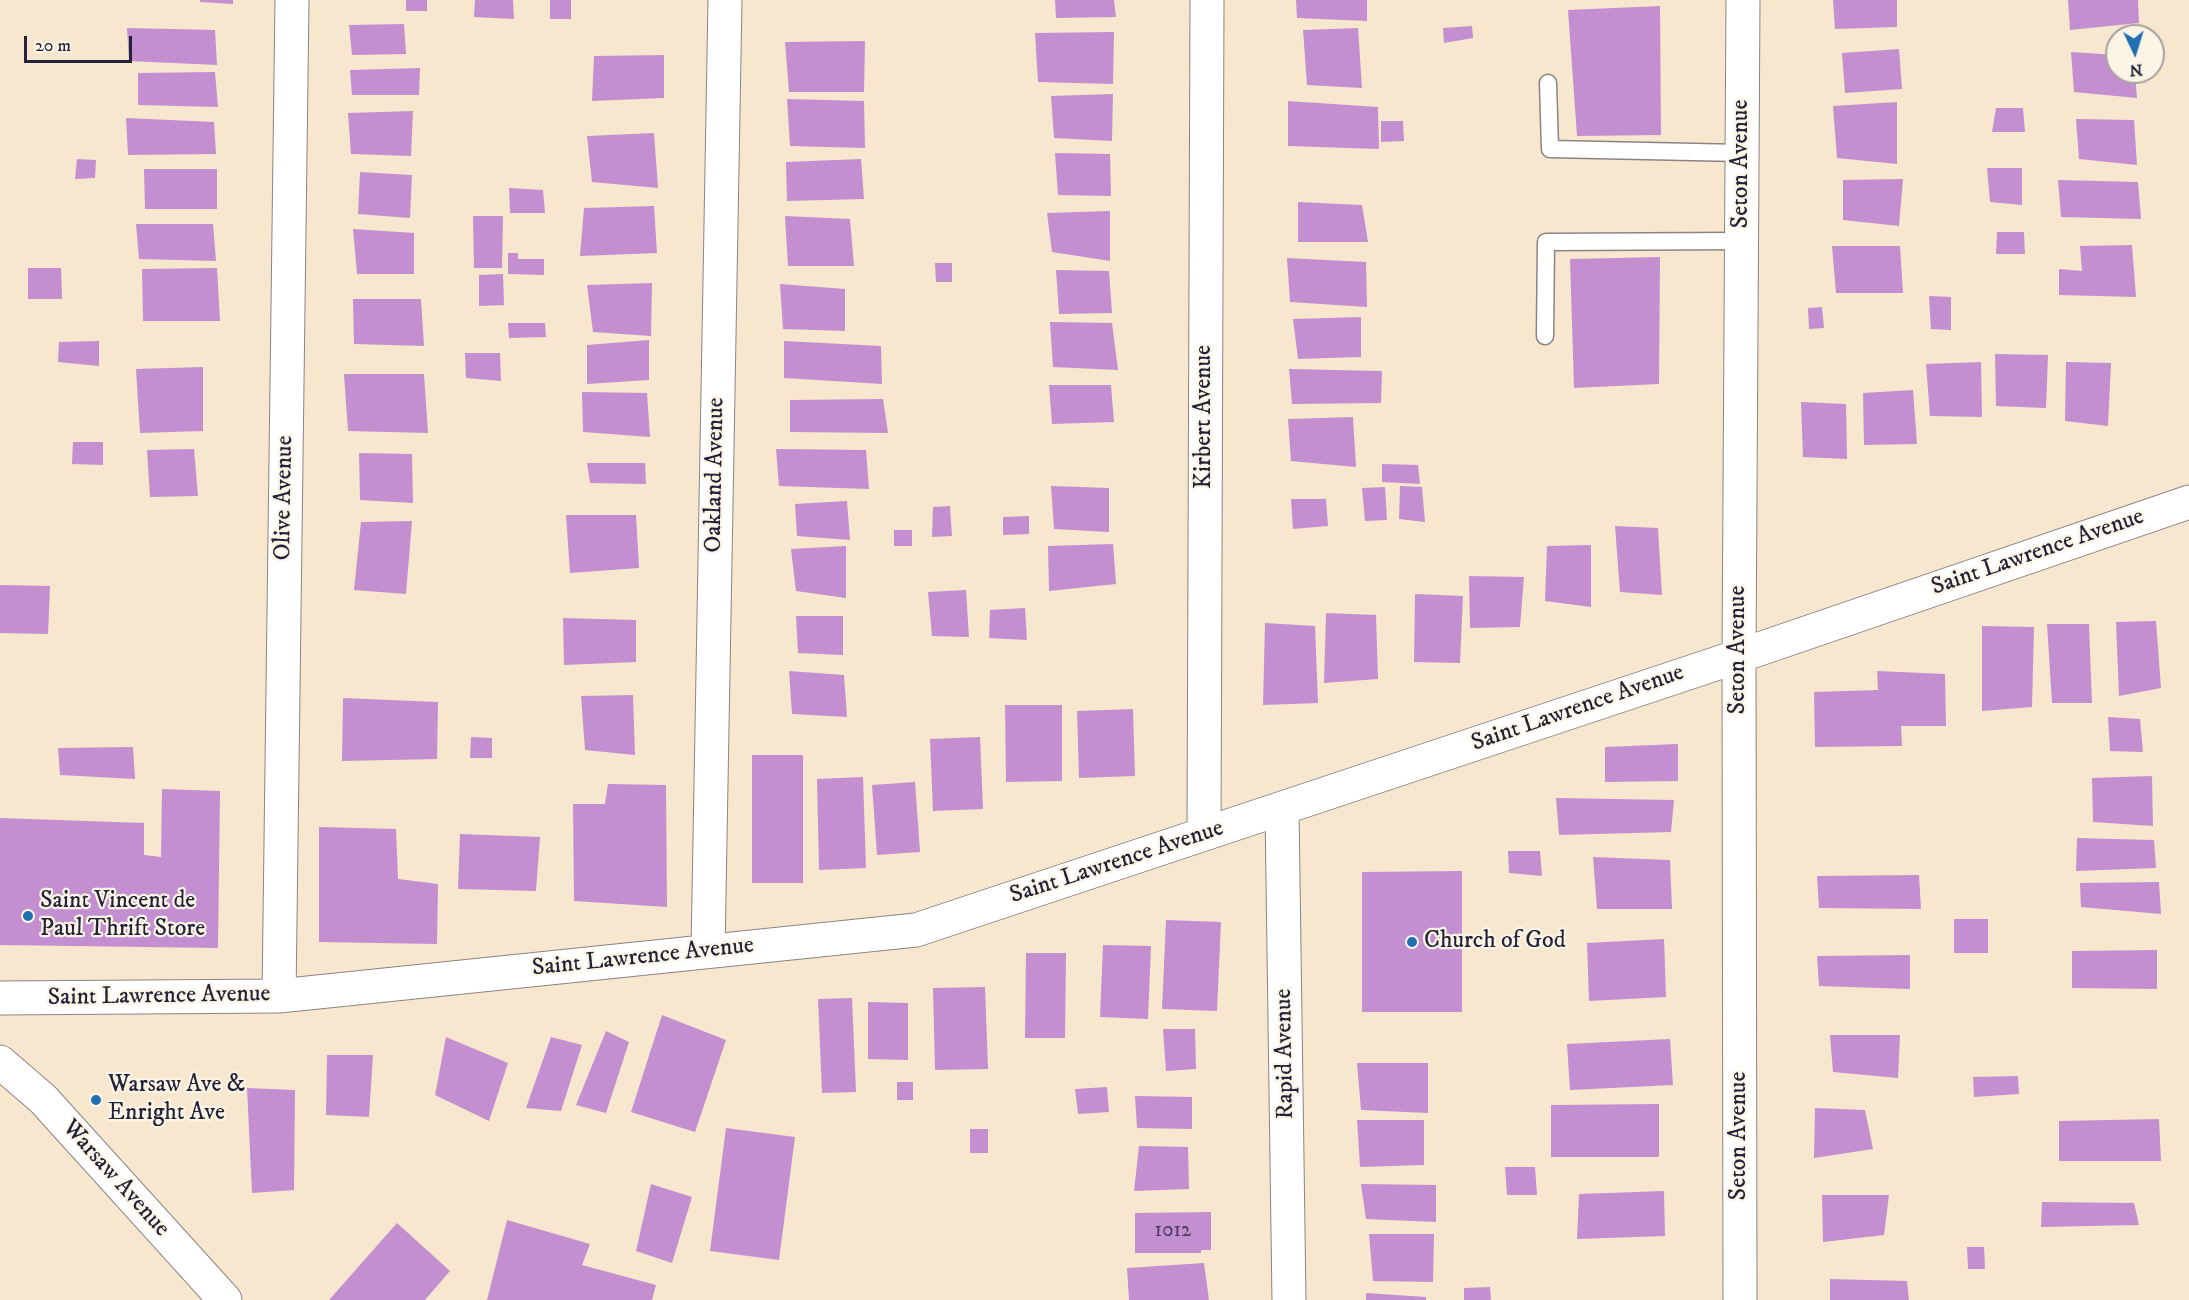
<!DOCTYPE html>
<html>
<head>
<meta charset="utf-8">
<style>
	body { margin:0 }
	#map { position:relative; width:2189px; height:1300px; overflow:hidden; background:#f7e7ce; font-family:"IM FELL DW Pica",serif }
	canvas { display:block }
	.north { position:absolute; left:2105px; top:24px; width:60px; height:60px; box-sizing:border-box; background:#fcf5e5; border:2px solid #a5a1a1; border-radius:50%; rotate:176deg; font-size:16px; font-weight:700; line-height:24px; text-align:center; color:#22223b }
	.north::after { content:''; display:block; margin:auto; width:21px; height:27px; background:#1f6fb2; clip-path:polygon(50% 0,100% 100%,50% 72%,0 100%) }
	.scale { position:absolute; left:24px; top:36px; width:108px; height:27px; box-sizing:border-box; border:3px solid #22223b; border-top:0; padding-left:8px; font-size:18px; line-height:21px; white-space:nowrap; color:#22223b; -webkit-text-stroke:4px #fcf5e5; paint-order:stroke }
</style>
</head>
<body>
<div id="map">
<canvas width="2189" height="1300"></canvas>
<div class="north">N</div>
<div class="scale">20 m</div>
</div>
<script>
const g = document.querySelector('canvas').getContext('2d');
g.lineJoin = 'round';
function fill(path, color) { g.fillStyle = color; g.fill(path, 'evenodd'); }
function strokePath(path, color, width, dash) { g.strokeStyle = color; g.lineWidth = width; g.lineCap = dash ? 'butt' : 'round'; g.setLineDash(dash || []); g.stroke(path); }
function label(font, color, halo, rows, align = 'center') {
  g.font = font + ' "IM FELL DW Pica",serif'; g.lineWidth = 4.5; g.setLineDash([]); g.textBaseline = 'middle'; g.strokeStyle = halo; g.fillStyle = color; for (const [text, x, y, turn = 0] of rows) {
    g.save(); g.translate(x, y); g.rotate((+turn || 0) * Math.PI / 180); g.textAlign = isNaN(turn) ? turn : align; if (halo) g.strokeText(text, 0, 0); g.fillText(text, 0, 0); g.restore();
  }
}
const building = new Path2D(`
	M 200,0 L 233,0 L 233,4 L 200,2 Z
	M 406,0 L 427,0 L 427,11 L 406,11 Z
	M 475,0 L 513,0 L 514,19 L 474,17 Z
	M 550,0 L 571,0 L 571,19 L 550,19 Z
	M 1055,0 L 1114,0 L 1116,17 L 1056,18 Z
	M 1296,0 L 1367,0 L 1367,21 L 1297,18 Z
	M 1833,0 L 1897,0 L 1897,27 L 1835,29 Z
	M 2068,0 L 2138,0 L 2139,23 L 2070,30 Z
	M 1660,6 L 1661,135 L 1577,136 L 1568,10 Z
	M 404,24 L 406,54 L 352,55 L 349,25 Z
	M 1472,26 L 1473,38 L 1444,43 L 1443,28 Z
	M 127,28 L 215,30 L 217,65 L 129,61 Z
	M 1358,28 L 1362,88 L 1307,85 L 1303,30 Z
	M 1114,32 L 1113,84 L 1038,82 L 1035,33 Z
	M 865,41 L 864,92 L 789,92 L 785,42 Z
	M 1899,49 L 1902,89 L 1845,93 L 1842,53 Z
	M 2071,52 L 2117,55 L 2117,72 L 2135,72 L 2137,98 L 2074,92 Z
	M 664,55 L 664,98 L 592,101 L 594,56 Z
	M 420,68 L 419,95 L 352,95 L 350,70 Z
	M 215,72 L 218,107 L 138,105 L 138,73 Z
	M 1113,94 L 1112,141 L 1054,138 L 1051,96 Z
	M 787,99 L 864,101 L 865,148 L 790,146 Z
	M 1288,101 L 1378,107 L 1379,149 L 1288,146 Z
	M 1897,102 L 1897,164 L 1837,158 L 1833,106 Z
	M 1996,108 L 2023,108 L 2025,132 L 1992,132 Z
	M 413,111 L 411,156 L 351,154 L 348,113 Z
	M 126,118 L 214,122 L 216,154 L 128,155 Z
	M 2076,119 L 2134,120 L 2137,165 L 2079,159 Z
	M 1381,121 L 1403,121 L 1404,141 L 1381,142 Z
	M 654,133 L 658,188 L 592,182 L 587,136 Z
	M 1055,153 L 1110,154 L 1111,196 L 1058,195 Z
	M 77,159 L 96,160 L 95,178 L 75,179 Z
	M 861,159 L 864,199 L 787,201 L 786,162 Z
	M 1987,168 L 2022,168 L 2022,205 L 1990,202 Z
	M 144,169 L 217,169 L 217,209 L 145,209 Z
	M 360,172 L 412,175 L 410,218 L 358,214 Z
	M 1903,179 L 1899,226 L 1843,220 L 1843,180 Z
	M 2058,180 L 2138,182 L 2141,219 L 2061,217 Z
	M 509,188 L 543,190 L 545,213 L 510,213 Z
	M 1298,202 L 1362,205 L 1368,242 L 1298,242 Z
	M 654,206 L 657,253 L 580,256 L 584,208 Z
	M 1110,211 L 1110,261 L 1052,252 L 1047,213 Z
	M 473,216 L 503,216 L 502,268 L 474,268 Z
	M 785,216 L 850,219 L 854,266 L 788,266 Z
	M 136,224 L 213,224 L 216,261 L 139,259 Z
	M 353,229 L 414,233 L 414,274 L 357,274 Z
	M 1997,232 L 2024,232 L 2025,254 L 1996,254 Z
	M 2132,245 L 2136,297 L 2059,295 L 2059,269 L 2082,271 L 2080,246 Z
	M 1832,246 L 1900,246 L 1903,293 L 1836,293 Z
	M 508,253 L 518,253 L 518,259 L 544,259 L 544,275 L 508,274 Z
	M 1660,257 L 1659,384 L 1574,388 L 1570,259 Z
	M 1287,258 L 1366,262 L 1367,307 L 1290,302 Z
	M 935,263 L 952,263 L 952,282 L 936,282 Z
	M 28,268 L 61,268 L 62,299 L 28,299 Z
	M 217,268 L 220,321 L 143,321 L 142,269 Z
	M 1056,270 L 1109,271 L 1112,313 L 1059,314 Z
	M 503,274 L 504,305 L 479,306 L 479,275 Z
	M 652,283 L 651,336 L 593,332 L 587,285 Z
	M 780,284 L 845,289 L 845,331 L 783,329 Z
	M 1929,296 L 1951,297 L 1951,330 L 1931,329 Z
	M 353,299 L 421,299 L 424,346 L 354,344 Z
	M 1822,307 L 1824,328 L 1809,329 L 1808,308 Z
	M 1361,317 L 1361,357 L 1298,359 L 1293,319 Z
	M 1050,322 L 1112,323 L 1118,370 L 1053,367 Z
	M 508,323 L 545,323 L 546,337 L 509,338 Z
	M 649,340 L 649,380 L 587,384 L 587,345 Z
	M 99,341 L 99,366 L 58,362 L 59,342 Z
	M 784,341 L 881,346 L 882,384 L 784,378 Z
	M 465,353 L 500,353 L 501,381 L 466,378 Z
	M 1995,354 L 2048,355 L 2046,408 L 1996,406 Z
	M 1981,362 L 1982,417 L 1930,416 L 1926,364 Z
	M 2066,362 L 2111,363 L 2108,426 L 2065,421 Z
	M 203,367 L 203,431 L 140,433 L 136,369 Z
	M 1289,369 L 1382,371 L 1381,403 L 1292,404 Z
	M 344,374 L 424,374 L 428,433 L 348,431 Z
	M 1049,385 L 1111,385 L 1114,422 L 1052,424 Z
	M 1913,390 L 1917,444 L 1864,445 L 1863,393 Z
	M 582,392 L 647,393 L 650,437 L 583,432 Z
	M 883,399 L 888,433 L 790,432 L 790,400 Z
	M 1801,402 L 1846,404 L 1847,459 L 1803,457 Z
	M 1353,417 L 1356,467 L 1291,461 L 1288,419 Z
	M 73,442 L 103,442 L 103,465 L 72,464 Z
	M 194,449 L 198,496 L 150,497 L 147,450 Z
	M 776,449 L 866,450 L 869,489 L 779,486 Z
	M 359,453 L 412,454 L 413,503 L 360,500 Z
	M 587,463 L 645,463 L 646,484 L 590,483 Z
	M 1382,464 L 1418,465 L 1420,484 L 1382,482 Z
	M 1051,486 L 1109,488 L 1109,532 L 1054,529 Z
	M 1400,486 L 1422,487 L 1425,522 L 1399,519 Z
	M 1385,487 L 1387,520 L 1365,521 L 1362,488 Z
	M 1291,499 L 1326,499 L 1328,526 L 1293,529 Z
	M 847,501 L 850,540 L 797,536 L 795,504 Z
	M 950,506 L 952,536 L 932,537 L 933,507 Z
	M 566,515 L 636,515 L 639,568 L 570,573 Z
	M 1029,516 L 1029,534 L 1003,535 L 1003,517 Z
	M 412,521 L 406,594 L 354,590 L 361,522 Z
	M 1615,526 L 1658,528 L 1662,595 L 1620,592 Z
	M 894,530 L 912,530 L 912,546 L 894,546 Z
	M 1113,544 L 1116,584 L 1049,591 L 1048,546 Z
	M 1591,545 L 1591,607 L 1545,601 L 1547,546 Z
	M 846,546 L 846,598 L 796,591 L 791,549 Z
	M 1469,576 L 1524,577 L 1520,627 L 1470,628 Z
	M 0,585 L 50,586 L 48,634 L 0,633 Z
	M 966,590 L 969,637 L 932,636 L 928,592 Z
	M 1415,594 L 1463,596 L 1460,663 L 1414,662 Z
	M 1025,608 L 1027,640 L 989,638 L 990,610 Z
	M 1326,613 L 1376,615 L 1378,679 L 1324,683 Z
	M 796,616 L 843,616 L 843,655 L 798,653 Z
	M 563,618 L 636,620 L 636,662 L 564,665 Z
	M 2156,621 L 2161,688 L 2119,696 L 2116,622 Z
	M 1265,623 L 1315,626 L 1318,703 L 1263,705 Z
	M 2047,624 L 2089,624 L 2092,703 L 2052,703 Z
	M 1982,626 L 2034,627 L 2032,707 L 1982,711 Z
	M 789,671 L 844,675 L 847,717 L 792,714 Z
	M 1877,671 L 1945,674 L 1946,726 L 1901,726 L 1902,746 L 1815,747 L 1814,692 L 1878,690 Z
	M 633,695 L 635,755 L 585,750 L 581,696 Z
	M 343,698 L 438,702 L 437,759 L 342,761 Z
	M 1005,705 L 1062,705 L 1062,781 L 1006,782 Z
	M 1133,709 L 1135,776 L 1079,778 L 1077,711 Z
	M 2108,717 L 2140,719 L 2143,752 L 2110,751 Z
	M 471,737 L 492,738 L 492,758 L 470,758 Z
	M 980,737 L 983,809 L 933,811 L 930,739 Z
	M 1678,744 L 1678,781 L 1605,782 L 1605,747 Z
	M 133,747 L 135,779 L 60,775 L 58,748 Z
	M 752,755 L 803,755 L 803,883 L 752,883 Z
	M 2152,776 L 2153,826 L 2093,822 L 2092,778 Z
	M 863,777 L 866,868 L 819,870 L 817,779 Z
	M 915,782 L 920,852 L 877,855 L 872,785 Z
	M 608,784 L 666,785 L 667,907 L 574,901 L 573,804 L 605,804 Z
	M 162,789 L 220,791 L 218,948 L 0,945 L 0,818 L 144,823 L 144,855 L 161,857 Z
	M 1556,798 L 1674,800 L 1671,832 L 1559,835 Z
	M 319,827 L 396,829 L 398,879 L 438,884 L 437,944 L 319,942 Z
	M 460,834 L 540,837 L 536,891 L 458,889 Z
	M 2077,838 L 2154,840 L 2156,868 L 2076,871 Z
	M 1508,851 L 1540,851 L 1542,876 L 1509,873 Z
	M 1593,857 L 1670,860 L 1672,909 L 1597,909 Z
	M 1462,871 L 1462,1012 L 1362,1012 L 1362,872 Z
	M 1919,875 L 1921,909 L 1819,908 L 1817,876 Z
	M 2159,882 L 2161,914 L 2081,907 L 2080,883 Z
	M 1954,919 L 1988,919 L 1988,953 L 1954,953 Z
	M 1166,920 L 1221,922 L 1217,1011 L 1162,1009 Z
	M 1664,939 L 1666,997 L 1589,1001 L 1587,943 Z
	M 1103,945 L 1151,946 L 1148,1019 L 1100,1017 Z
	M 2157,950 L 2157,989 L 2072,988 L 2072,951 Z
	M 1026,953 L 1066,953 L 1065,1038 L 1025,1038 Z
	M 1910,955 L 1910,989 L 1819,986 L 1817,956 Z
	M 985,987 L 988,1069 L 935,1070 L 933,988 Z
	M 852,998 L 856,1092 L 822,1093 L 818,999 Z
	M 868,1002 L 908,1003 L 908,1060 L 868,1059 Z
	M 662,1015 L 726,1040 L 695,1132 L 631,1112 Z
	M 1163,1029 L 1195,1029 L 1196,1069 L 1166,1071 Z
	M 606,1031 L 629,1042 L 606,1113 L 576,1105 Z
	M 1830,1035 L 1900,1035 L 1898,1078 L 1833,1072 Z
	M 446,1037 L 508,1063 L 489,1121 L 435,1095 Z
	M 551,1037 L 582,1045 L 561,1111 L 526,1108 Z
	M 1670,1039 L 1673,1085 L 1570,1090 L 1567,1044 Z
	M 327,1055 L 373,1055 L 369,1117 L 326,1115 Z
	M 1357,1063 L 1428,1063 L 1428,1113 L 1361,1110 Z
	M 2018,1076 L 2019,1094 L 1974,1097 L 1973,1077 Z
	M 897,1082 L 913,1082 L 913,1100 L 897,1100 Z
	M 1107,1087 L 1109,1112 L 1078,1114 L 1075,1089 Z
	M 247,1088 L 295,1090 L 294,1190 L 252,1193 Z
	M 1135,1096 L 1192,1097 L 1192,1129 L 1137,1128 Z
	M 1659,1104 L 1659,1157 L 1551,1157 L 1551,1105 Z
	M 1815,1108 L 1865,1110 L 1873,1149 L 1814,1158 Z
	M 2159,1119 L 2161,1161 L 2059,1161 L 2059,1121 Z
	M 1357,1120 L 1424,1120 L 1424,1165 L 1360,1167 Z
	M 726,1128 L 795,1137 L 779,1260 L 710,1251 Z
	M 970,1129 L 988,1129 L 988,1153 L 970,1153 Z
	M 1139,1146 L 1188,1147 L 1189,1189 L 1134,1191 Z
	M 1505,1167 L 1535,1167 L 1537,1195 L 1507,1195 Z
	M 651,1184 L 692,1197 L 672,1263 L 636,1251 Z
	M 1361,1184 L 1436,1185 L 1436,1222 L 1366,1219 Z
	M 1664,1191 L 1665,1236 L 1577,1239 L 1579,1194 Z
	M 1822,1195 L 1889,1195 L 1884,1235 L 1823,1242 Z
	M 2042,1202 L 2134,1203 L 2139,1225 L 2041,1227 Z
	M 1211,1212 L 1211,1250 L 1201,1250 L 1201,1253 L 1135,1253 L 1135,1213 Z
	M 507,1220 L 590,1244 L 582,1265 L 656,1285 L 652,1300 L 487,1300 Z
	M 397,1223 L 450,1271 L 425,1300 L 329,1300 Z
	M 1369,1234 L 1434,1234 L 1433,1282 L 1373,1281 Z
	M 1967,1247 L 1984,1247 L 1985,1269 L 1968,1269 Z
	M 1204,1263 L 1209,1300 L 1129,1300 L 1127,1268 Z
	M 1830,1279 L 1907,1281 L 1909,1300 L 1830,1300 Z
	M 1490,1287 L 1491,1300 L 1464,1300 L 1464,1288 Z
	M 1366,1293 L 1426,1297 L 1426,1300 L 1366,1300 Z`);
const lane = new Path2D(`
	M 1548,83 L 1550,149 L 1742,153
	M 1545,336 L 1546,242 L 1741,241`);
const street = new Path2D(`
	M 1282,809 L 1289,1300
	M 1204,834 L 1207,0
	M 708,951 L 725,0
	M 279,996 L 292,0
	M 0,998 L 279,996 L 916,930 L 1739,656 L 2189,502
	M 1740,1300 L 1739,656 L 1743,0`);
const secondary = new Path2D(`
	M 0,1062 L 43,1099 L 225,1300`);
const markers = [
	[28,916,6,"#1f6fb2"],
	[1412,942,6,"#1f6fb2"],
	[96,1100,6,"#1f6fb2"]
];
const numberNames = [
	["1012",1173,1232]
];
const streetNames = [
	["Seton Avenue",1742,164,-90],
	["Kirbert Avenue",1205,417,-90],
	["Oakland Avenue",716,475,-89],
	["Olive Avenue",285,498,-89],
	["Saint Lawrence Avenue",2038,553,-19],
	["Seton Avenue",1739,650,-90],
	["Saint Lawrence Avenue",1578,709,-19],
	["Saint Lawrence Avenue",1117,863,-18],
	["Saint Lawrence Avenue",643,958,-6],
	["Saint Lawrence Avenue",159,997,-1],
	["Rapid Avenue",1286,1054,-91],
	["Seton Avenue",1740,1136,-90],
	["Warsaw Avenue",115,1179,48]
];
const poiNames = [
	["Saint Vincent de",40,902],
	["Paul Thrift Store",40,930],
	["Church of God",1424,942],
	["Warsaw Ave &",108,1086],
	["Enright Ave",108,1114]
];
fill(building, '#c38fd1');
strokePath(lane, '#8c8484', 19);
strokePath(street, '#8c8484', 35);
strokePath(secondary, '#8c8484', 35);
strokePath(lane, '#fff', 16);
strokePath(street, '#fff', 33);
strokePath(secondary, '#fff', 33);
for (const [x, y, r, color] of markers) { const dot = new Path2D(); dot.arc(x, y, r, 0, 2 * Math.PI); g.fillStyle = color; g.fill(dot); strokePath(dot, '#fcf5e5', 2); }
label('21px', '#4a3d60', null, numberNames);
label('24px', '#22223b', '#fcf5e5', streetNames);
label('24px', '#22223b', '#fcf5e5', poiNames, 'left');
</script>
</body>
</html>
